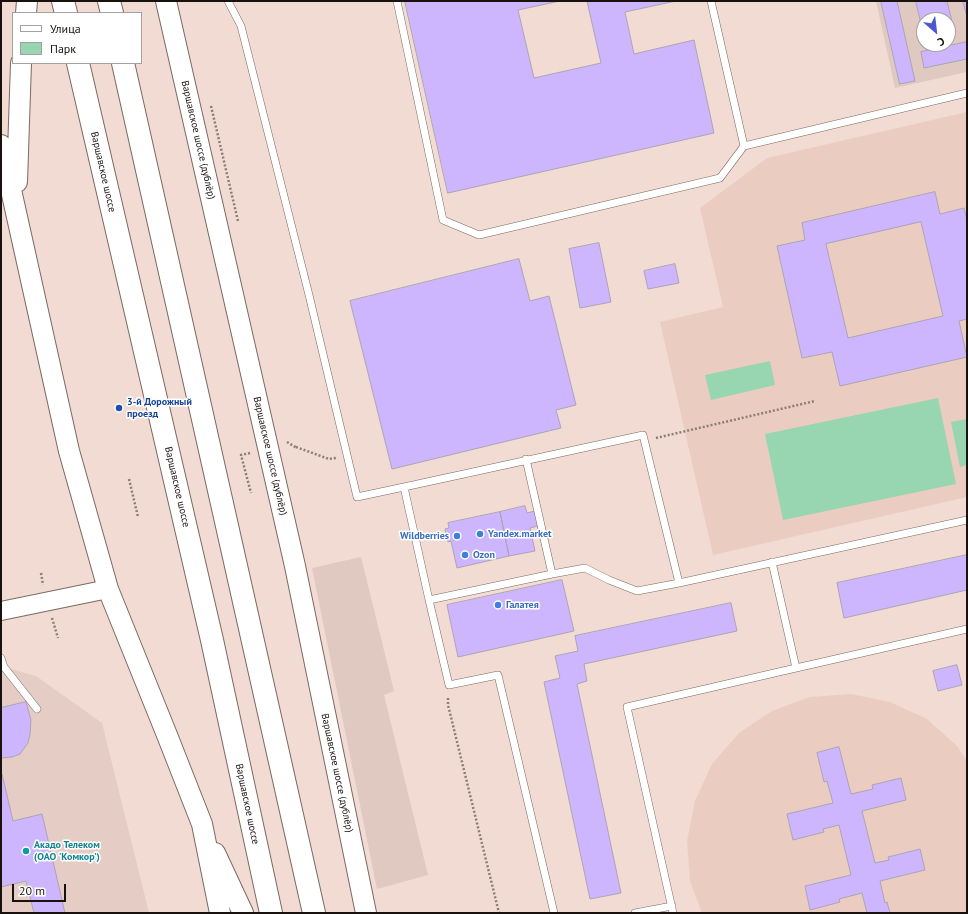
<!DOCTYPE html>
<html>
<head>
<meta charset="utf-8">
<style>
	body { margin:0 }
	#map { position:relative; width:968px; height:914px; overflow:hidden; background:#f1dbd2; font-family:"PT Sans",sans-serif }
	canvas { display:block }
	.frame { position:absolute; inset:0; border:2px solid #18110e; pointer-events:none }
	.legend { position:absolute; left:12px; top:12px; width:130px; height:52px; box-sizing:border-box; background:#fff; border:1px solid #a3a09f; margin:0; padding:5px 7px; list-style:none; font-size:12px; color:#18110e }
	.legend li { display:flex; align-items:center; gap:8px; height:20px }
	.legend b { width:20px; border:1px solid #a3a09f }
	.north { position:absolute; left:916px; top:12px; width:40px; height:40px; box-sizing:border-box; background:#fff; border:1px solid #a3a09f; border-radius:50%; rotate:152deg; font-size:11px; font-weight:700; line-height:16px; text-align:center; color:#18110e }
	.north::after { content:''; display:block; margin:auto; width:14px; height:18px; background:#4e58ce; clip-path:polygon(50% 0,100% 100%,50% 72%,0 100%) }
	.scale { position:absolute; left:12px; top:884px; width:54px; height:18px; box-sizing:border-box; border:2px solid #18110e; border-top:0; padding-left:5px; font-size:12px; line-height:14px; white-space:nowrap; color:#18110e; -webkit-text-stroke:3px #fff; paint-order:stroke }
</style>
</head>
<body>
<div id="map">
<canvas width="968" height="914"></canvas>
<div class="frame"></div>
<ul class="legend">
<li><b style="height:5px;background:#fff"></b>Улица</li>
<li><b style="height:11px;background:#98d5b1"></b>Парк</li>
</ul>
<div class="north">С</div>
<div class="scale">20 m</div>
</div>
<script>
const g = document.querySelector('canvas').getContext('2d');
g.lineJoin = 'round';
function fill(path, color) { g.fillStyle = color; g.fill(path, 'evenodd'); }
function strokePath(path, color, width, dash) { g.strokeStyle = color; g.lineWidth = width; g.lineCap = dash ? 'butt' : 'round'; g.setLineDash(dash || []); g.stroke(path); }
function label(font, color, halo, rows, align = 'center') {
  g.font = font + ' "PT Sans",sans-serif'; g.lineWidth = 3; g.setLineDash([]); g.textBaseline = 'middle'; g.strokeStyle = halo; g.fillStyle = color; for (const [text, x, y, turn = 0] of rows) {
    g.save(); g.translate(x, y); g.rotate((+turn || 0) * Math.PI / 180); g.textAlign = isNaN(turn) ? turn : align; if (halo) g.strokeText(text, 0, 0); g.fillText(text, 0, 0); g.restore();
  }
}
const commercial = new Path2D(`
	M 1,667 L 4,667 L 36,676 L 102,723 L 149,913 L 1,913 Z`);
const industrial = new Path2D(`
	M 876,1 L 967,1 L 967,72 L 895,88 ZM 924,20 L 948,20 L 948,44 L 924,44 Z
	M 361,557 L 394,691 L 384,695 L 428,875 L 377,889 L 312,568 Z`);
const built = new Path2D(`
	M 967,112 L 967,497 L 713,555 L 660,322 L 723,307 L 700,208 L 767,158 Z
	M 851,694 L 890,702 L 927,719 L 957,746 L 967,761 L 967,913 L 702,913 L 690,881 L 687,841 L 695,801 L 712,764 L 739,733 L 772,711 L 810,697 Z`);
const green = new Path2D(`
	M 770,361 L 775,385 L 711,400 L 705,375 Z
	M 938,398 L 956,484 L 783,520 L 765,434 Z
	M 967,419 L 967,465 L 960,467 L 951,422 Z`);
const building = new Path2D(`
	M 405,1 L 560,1 L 518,10 L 534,78 L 601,63 L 587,1 L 676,1 L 625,12 L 634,54 L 694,40 L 714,133 L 448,193 Z
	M 881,1 L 897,1 L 915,81 L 900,84 Z
	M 916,1 L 947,1 L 954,30 L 948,31 L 948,20 L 924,20 L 924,36 Z
	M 963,1 L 967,1 L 967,16 Z
	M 967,42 L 967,59 L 924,68 L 921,52 Z
	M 935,192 L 940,214 L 964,208 L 967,220 L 967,319 L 959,321 L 967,357 L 840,386 L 832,352 L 802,358 L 777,246 L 805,240 L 802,223 ZM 921,222 L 943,316 L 848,338 L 826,244 Z
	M 599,243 L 611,302 L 580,308 L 569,249 Z
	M 519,259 L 530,301 L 549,296 L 576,405 L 556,410 L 561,428 L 392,469 L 350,301 Z
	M 675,264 L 679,283 L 648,289 L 644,271 Z
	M 525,506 L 527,513 L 535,511 L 538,526 L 530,528 L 535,551 L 509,556 L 500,512 Z
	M 500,512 L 509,556 L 457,568 L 451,541 L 448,542 L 445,529 L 449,528 L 448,523 Z
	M 967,555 L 967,590 L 844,618 L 837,583 Z
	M 562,580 L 574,631 L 458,657 L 447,605 Z
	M 731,603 L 737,631 L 584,664 L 587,681 L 577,684 L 621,893 L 590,899 L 544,682 L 560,678 L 555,656 L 578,651 L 575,636 Z
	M 957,665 L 962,685 L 938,691 L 933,671 Z
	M 26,702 L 31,720 L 30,734 L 28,743 L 20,754 L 12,757 L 1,758 L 1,708 Z
	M 839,747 L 851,794 L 873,789 L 872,785 L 901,778 L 906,800 L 862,811 L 875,863 L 889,860 L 888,857 L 920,849 L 925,870 L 880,881 L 885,903 L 887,902 L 890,913 L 867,913 L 862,893 L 839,899 L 840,902 L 810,910 L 805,886 L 851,875 L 839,825 L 823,829 L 824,832 L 793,840 L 787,814 L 833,803 L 827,781 L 824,782 L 817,753 Z
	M 1,774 L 2,774 L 13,821 L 42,814 L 65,913 L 34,913 L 26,881 L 1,887 Z`);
const path = new Path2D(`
	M 211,106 L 238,221
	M 656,438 L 815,401
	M 287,442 L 297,448
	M 296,447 L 329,459 L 336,458
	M 250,453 L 241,455 L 251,493
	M 129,479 L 138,517
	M 41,573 L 43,585
	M 52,618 L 58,638
	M 448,698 L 448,705 L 499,913`);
const service = new Path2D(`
	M 228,1 L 241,26 L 309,295 L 357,497 L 404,487 L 429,600 L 552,574 L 585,568 L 609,580 L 637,591 L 679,583 L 967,520
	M 397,1 L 443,220 L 479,235 L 720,178 L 744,146
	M 711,1 L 744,146 L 967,93
	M 526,459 L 552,574
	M 404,487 L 643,435 L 679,583
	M 429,600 L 449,685 L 498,675 L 554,913
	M 1,658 L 4,667 L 37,709
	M 796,668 L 967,629
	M 635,913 L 672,906
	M 673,913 L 627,707 L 796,668 L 772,562`);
const tertiary = new Path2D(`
	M 1,611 L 108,589`);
const secondary = new Path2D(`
	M 166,1 L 295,566 L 366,913
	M 26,13 L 27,1
	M 1,145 L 69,451 L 108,589 L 167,735 L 202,824 L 220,913
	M 17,182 L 21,63
	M 215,853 L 243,913`);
const primary = new Path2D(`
	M 63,1 L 66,13
	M 109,1 L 112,13
	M 78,63 L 212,640 L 271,913
	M 123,63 L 314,913`);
const markers = [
	[119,408,4,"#1a4fb4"],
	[480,534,4,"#3f7fe0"],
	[457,536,4,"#3f7fe0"],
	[465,555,4,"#3f7fe0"],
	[498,605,4,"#3f7fe0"],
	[26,851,4,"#0f9aa8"]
];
const streetNames = [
	["Варшавское шоссе (дублёр)",198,140,77],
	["Варшавское шоссе",103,172,77],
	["Варшавское шоссе (дублёр)",270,456,77],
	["Варшавское шоссе",177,487,77],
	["Варшавское шоссе (дублёр)",337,773,78],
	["Варшавское шоссе",247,804,78]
];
const transitNames = [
	["3-й Дорожный",127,402],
	["проезд",127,414]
];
const shopNames = [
	["Yandex.market",488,534],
	["Wildberries",449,536,"right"],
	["Ozon",473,555],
	["Галатея",506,605]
];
const cultureNames = [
	["Акадо Телеком",34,845],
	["(ОАО 'Комкор')",34,857]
];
fill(commercial, '#e5ccc4');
fill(industrial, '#e0c9c0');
fill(built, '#eacdc0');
fill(green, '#98d5b1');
fill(building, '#ceb6ff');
strokePath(building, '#aaa4b7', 1);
strokePath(service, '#7c6961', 8);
strokePath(tertiary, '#7c6961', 20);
strokePath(secondary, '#7c6961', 22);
strokePath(primary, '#7c6961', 24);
strokePath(path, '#8c7d77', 2.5, [2, 2]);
strokePath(service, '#fff', 7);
strokePath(tertiary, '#fff', 18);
strokePath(secondary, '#fff', 20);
strokePath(primary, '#fff', 22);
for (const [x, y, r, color] of markers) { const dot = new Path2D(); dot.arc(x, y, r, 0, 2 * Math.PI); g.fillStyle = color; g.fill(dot); strokePath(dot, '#fff', 1.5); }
label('10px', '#18110e', '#fff', streetNames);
label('bold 10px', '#164399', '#fff', transitNames, 'left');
label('bold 10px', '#366cbe', '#fff', shopNames, 'left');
label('bold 10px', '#0d838f', '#fff', cultureNames, 'left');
</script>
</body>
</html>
